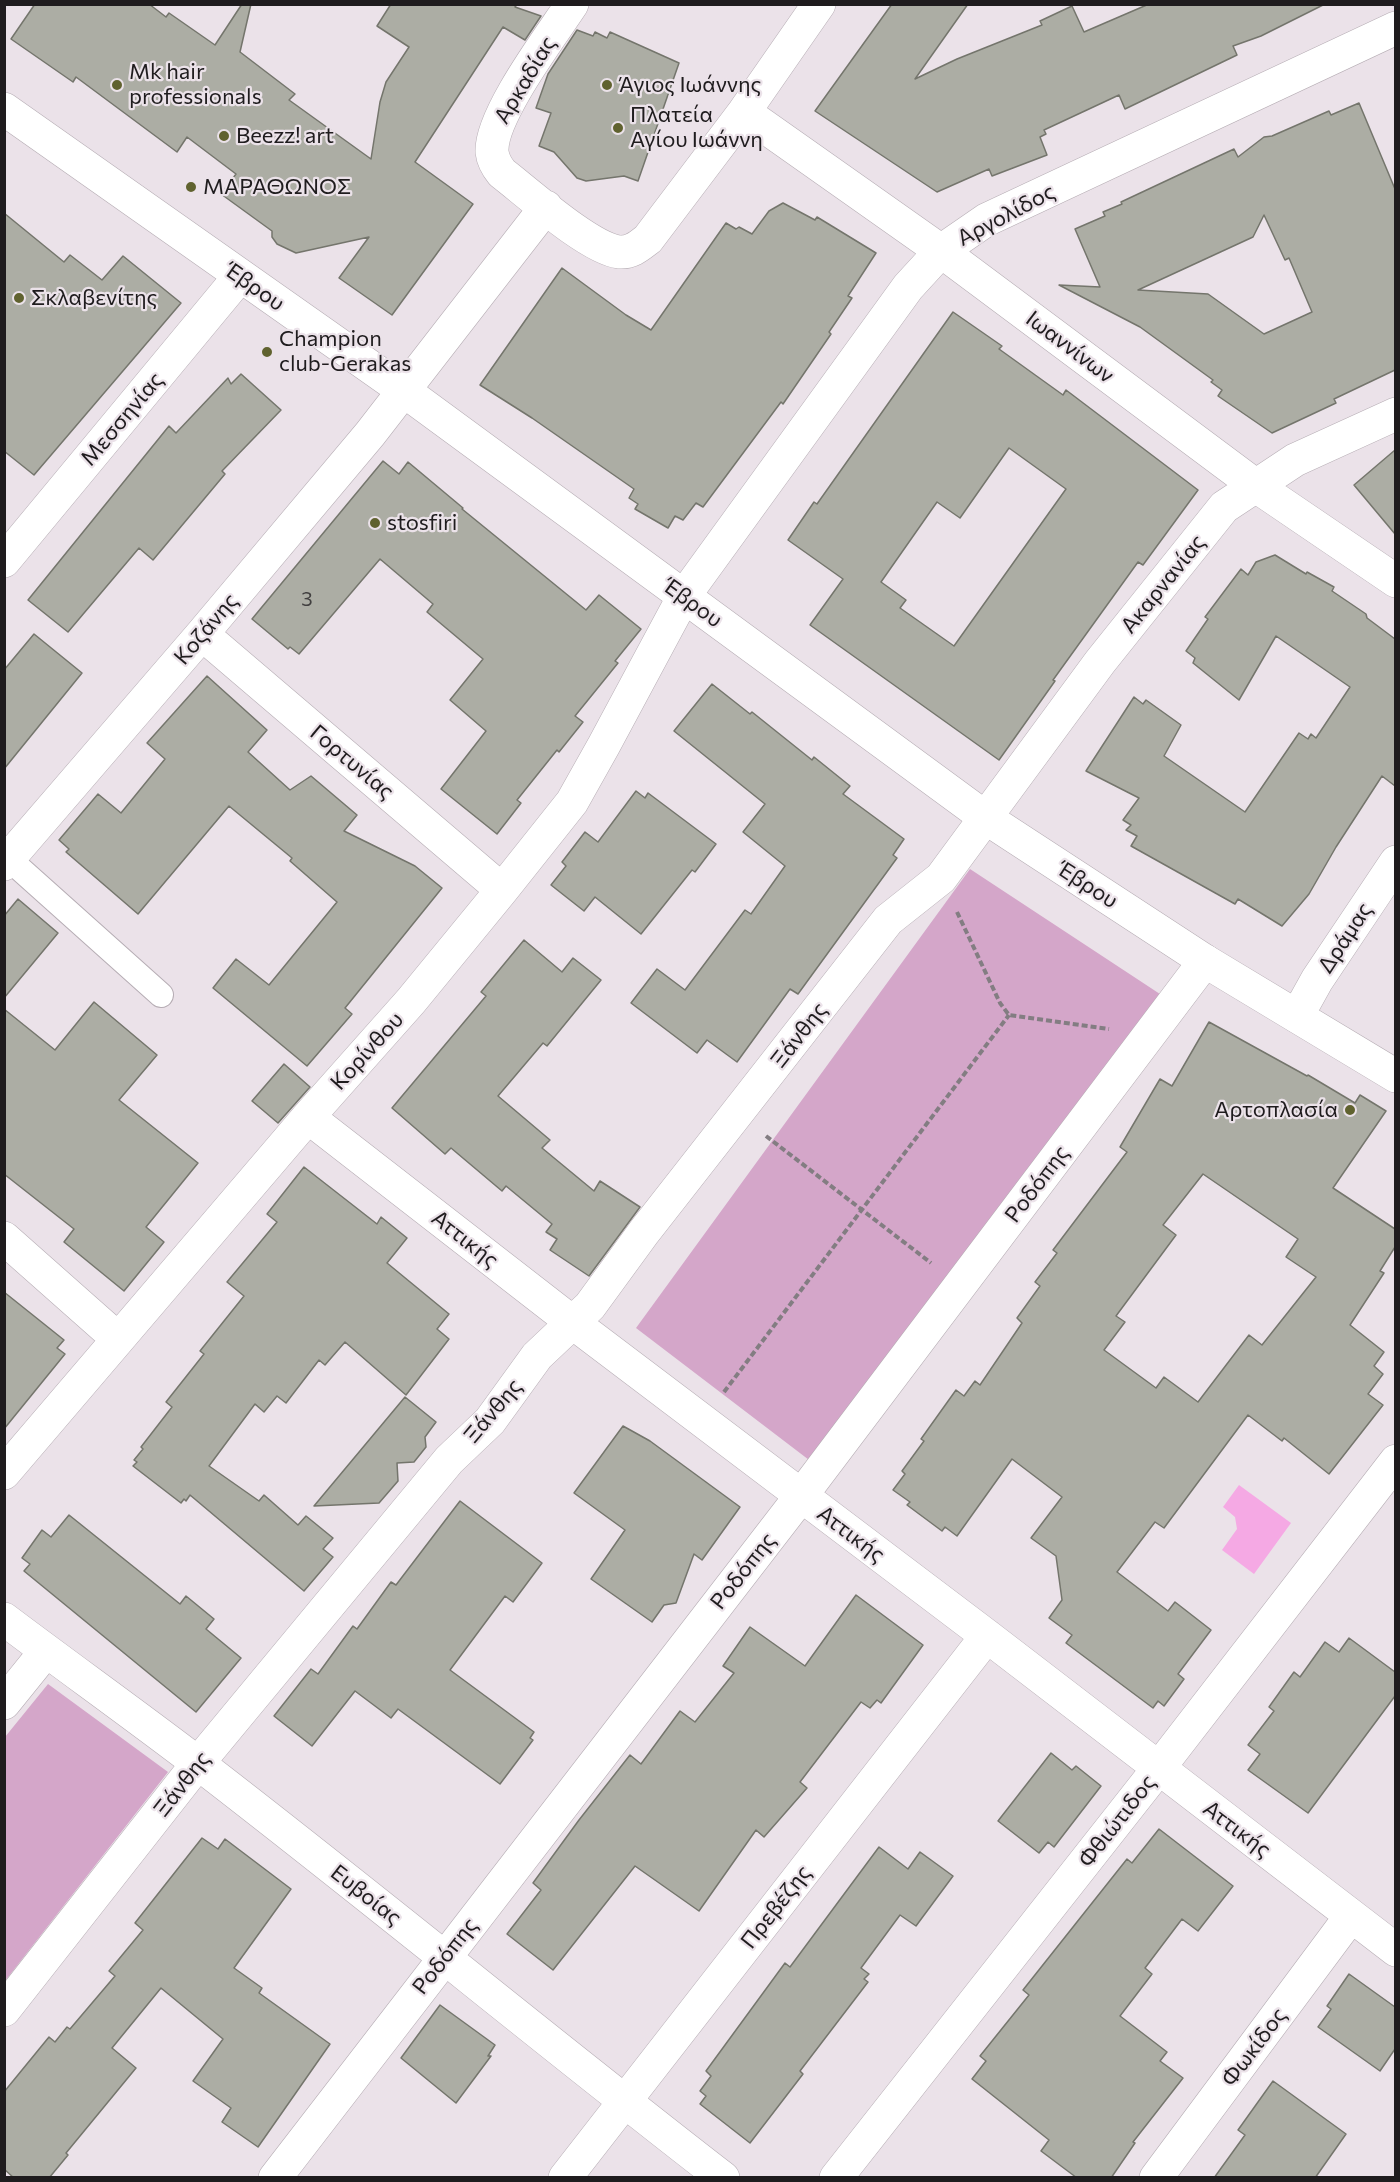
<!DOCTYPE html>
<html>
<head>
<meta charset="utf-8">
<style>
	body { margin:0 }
	#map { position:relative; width:1400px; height:2182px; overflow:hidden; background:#ebe2e9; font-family:Commissioner,sans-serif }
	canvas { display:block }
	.frame { position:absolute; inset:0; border:6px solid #1f1c1e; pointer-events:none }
</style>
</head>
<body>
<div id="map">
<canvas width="1400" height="2182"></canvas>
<div class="frame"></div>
</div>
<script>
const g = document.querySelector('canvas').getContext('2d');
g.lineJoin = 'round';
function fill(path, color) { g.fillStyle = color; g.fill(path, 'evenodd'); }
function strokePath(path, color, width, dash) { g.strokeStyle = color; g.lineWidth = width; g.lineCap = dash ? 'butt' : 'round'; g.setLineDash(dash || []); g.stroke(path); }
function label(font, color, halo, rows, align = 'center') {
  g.font = font + ' Commissioner,sans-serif'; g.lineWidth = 4.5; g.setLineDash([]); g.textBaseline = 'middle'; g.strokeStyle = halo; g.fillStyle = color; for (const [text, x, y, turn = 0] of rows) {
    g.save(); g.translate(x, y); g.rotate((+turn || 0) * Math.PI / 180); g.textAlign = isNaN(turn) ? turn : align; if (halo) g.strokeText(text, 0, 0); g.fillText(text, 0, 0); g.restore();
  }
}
const green = new Path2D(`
	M 970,869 L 1163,996 L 813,1463 L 636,1328 Z
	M 48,1684 L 168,1772 L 5,1981 L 5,1737 Z`);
const water = new Path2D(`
	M 1239,1485 L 1291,1523 L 1254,1574 L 1222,1550 L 1237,1529 L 1235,1517 L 1223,1507 Z`);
const building = new Path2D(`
	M 35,4 L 149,4 L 166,17 L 169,13 L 215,45 L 242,4 L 251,4 L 240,52 L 295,94 L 289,100 L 371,159 L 380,102 L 386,82 L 409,47 L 377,26 L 391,4 L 517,4 L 515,7 L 541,16 L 525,40 L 503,27 L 415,162 L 473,204 L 392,315 L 339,278 L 369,237 L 296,253 L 277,244 L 272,237 L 272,231 L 221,194 L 236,174 L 187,137 L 177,152 L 76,77 L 73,82 L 11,39 Z
	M 892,4 L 968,4 L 915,79 L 957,59 L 1042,25 L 1040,21 L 1072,6 L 1084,32 L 1149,4 L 1325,4 L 1261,36 L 1233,46 L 1237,55 L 1125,109 L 1119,95 L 1044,130 L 1046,134 L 1040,137 L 1047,155 L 992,176 L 989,169 L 937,192 L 815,111 Z
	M 577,30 L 593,36 L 595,32 L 607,38 L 610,32 L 679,63 L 638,181 L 624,176 L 586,181 L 577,178 L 554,152 L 539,146 L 551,113 L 536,108 L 548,74 Z
	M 1359,103 L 1395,189 L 1395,370 L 1334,399 L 1336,403 L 1272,433 L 1218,396 L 1222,390 L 1211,382 L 1213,380 L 1140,327 L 1059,285 L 1100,287 L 1075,229 L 1105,216 L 1103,212 L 1122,204 L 1121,202 L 1234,149 L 1238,157 L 1264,137 L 1272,136 L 1329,111 L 1331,115 ZM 1264,215 L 1285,260 L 1289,258 L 1312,312 L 1264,334 L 1208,294 L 1138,290 L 1253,237 Z
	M 783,203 L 815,220 L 817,217 L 876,253 L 848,296 L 852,298 L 829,332 L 831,334 L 783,404 L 781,402 L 703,507 L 696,503 L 683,520 L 675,516 L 668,528 L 635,509 L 638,504 L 629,498 L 634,489 L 532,418 L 480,385 L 562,268 L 626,315 L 651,330 L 726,223 L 736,229 L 739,227 L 752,234 L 769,211 Z
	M 4,213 L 64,262 L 70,255 L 102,280 L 123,256 L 181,303 L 34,475 L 4,451 Z
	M 953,312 L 1002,346 L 999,349 L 1063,395 L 1066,390 L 1198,490 L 1143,565 L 1138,562 L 1053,680 L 1055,681 L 999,760 L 810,625 L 843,579 L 788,540 L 814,502 L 817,504 ZM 1009,448 L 1066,489 L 954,646 L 900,608 L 906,600 L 881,582 L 937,502 L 960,518 Z
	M 241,374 L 281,410 L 222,471 L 225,474 L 153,560 L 139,548 L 68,632 L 28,600 L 169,426 L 176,433 L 228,378 L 231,384 Z
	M 1395,450 L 1395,534 L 1354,485 Z
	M 383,461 L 399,474 L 408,462 L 463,508 L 462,509 L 586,610 L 599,595 L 641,629 L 615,661 L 618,663 L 575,716 L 583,722 L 559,752 L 557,750 L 517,800 L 521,803 L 497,834 L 441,789 L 486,731 L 450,700 L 483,659 L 427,612 L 433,604 L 380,559 L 299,654 L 290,647 L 288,649 L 252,619 Z
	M 1275,555 L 1306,574 L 1307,572 L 1334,587 L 1332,591 L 1366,614 L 1367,618 L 1395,639 L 1395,786 L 1382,776 L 1336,847 L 1309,894 L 1282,926 L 1238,899 L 1235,904 L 1131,846 L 1137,836 L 1126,830 L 1131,825 L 1123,820 L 1139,798 L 1086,771 L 1134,697 L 1143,704 L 1146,700 L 1181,725 L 1164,756 L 1245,812 L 1299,733 L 1308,739 L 1311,734 L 1316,738 L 1350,687 L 1276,636 L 1239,700 L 1193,663 L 1195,658 L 1186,651 L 1208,619 L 1205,617 L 1241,569 L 1248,575 L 1256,562 Z
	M 34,634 L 82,673 L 4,769 L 4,670 Z
	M 207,676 L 267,730 L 248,752 L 290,790 L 311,776 L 357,815 L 344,831 L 415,866 L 442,888 L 345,1008 L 352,1014 L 307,1066 L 213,988 L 236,959 L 269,985 L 337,902 L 290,861 L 292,858 L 229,806 L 138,914 L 66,852 L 69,849 L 59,840 L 98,794 L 121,813 L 165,759 L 147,743 Z
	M 712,684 L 750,714 L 752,712 L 812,760 L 814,757 L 850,786 L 843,794 L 904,839 L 893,855 L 897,858 L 798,994 L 790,989 L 737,1062 L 707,1040 L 697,1053 L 631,1003 L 657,969 L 685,990 L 745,910 L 751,914 L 785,866 L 743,832 L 765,804 L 674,731 Z
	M 636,791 L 645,798 L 648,793 L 716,844 L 695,872 L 692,870 L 641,934 L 595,897 L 584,911 L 551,885 L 566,866 L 562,862 L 585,832 L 598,842 Z
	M 18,899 L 58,933 L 4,998 L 4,916 Z
	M 524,940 L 562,972 L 573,958 L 601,980 L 547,1046 L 543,1043 L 498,1096 L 550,1140 L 542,1148 L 594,1191 L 600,1181 L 640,1207 L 589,1276 L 550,1250 L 557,1239 L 546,1232 L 552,1224 L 506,1186 L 502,1191 L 451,1148 L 445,1154 L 392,1108 L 486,996 L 481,992 Z
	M 94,1002 L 157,1055 L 119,1100 L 198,1163 L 146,1227 L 164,1242 L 124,1291 L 64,1242 L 74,1229 L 4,1174 L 4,1009 L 55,1050 Z
	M 1209,1022 L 1307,1076 L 1308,1075 L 1355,1103 L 1360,1095 L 1386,1111 L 1333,1188 L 1395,1229 L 1395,1247 L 1380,1271 L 1384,1273 L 1350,1325 L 1384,1352 L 1374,1366 L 1383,1374 L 1368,1394 L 1383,1405 L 1329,1474 L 1284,1438 L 1282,1441 L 1248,1415 L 1164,1528 L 1155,1522 L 1117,1572 L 1168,1611 L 1175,1602 L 1211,1630 L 1178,1674 L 1184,1679 L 1164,1706 L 1158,1701 L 1153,1708 L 1066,1643 L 1072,1635 L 1049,1618 L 1062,1600 L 1056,1556 L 1031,1538 L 1062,1497 L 1012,1459 L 957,1536 L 945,1527 L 942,1531 L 907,1505 L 910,1502 L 893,1490 L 905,1474 L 902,1471 L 924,1441 L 921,1439 L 956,1390 L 964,1396 L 975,1381 L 980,1385 L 1022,1323 L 1017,1318 L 1040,1286 L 1035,1282 L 1057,1253 L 1053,1250 L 1127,1152 L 1120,1147 L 1160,1079 L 1172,1086 ZM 1203,1174 L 1298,1239 L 1286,1257 L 1316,1277 L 1262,1345 L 1249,1335 L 1198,1402 L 1164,1377 L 1156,1388 L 1104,1350 L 1125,1322 L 1116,1316 L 1176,1235 L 1163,1225 Z
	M 284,1064 L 310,1087 L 278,1123 L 252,1101 Z
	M 304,1167 L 377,1224 L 381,1217 L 407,1238 L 387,1263 L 449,1314 L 437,1329 L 449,1339 L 406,1395 L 345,1342 L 325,1365 L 319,1360 L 286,1403 L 277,1396 L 264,1412 L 255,1404 L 209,1466 L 259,1501 L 264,1495 L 298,1525 L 306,1516 L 333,1538 L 323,1549 L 333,1557 L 304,1591 L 190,1495 L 186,1501 L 184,1499 L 181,1503 L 133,1466 L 137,1462 L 134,1460 L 143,1449 L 141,1447 L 172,1407 L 166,1402 L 204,1354 L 200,1351 L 244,1296 L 227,1282 L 277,1222 L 267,1214 Z
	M 4,1292 L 64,1340 L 57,1348 L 65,1354 L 4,1429 Z
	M 405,1397 L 436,1422 L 425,1437 L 426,1447 L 414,1462 L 397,1463 L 398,1481 L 379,1503 L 314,1506 Z
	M 623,1426 L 650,1441 L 740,1507 L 702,1560 L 694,1554 L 676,1603 L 664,1605 L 652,1622 L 591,1579 L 625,1530 L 574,1493 Z
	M 460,1501 L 542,1563 L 513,1602 L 505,1596 L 450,1670 L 534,1732 L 530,1738 L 533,1740 L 500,1784 L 398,1709 L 391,1718 L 355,1691 L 312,1746 L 274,1716 L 311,1669 L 318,1674 L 353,1626 L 357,1629 L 391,1582 L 396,1585 Z
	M 69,1515 L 180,1604 L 186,1596 L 214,1619 L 206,1629 L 241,1658 L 196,1712 L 24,1571 L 30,1564 L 22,1558 L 42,1530 L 51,1537 Z
	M 856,1595 L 923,1645 L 881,1703 L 877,1700 L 870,1708 L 861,1702 L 800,1782 L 807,1788 L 764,1837 L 756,1830 L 699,1911 L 635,1866 L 553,1970 L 507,1934 L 541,1890 L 533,1883 L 579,1820 L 630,1755 L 641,1764 L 680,1711 L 695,1722 L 734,1673 L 723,1666 L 750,1627 L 805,1666 Z
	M 1349,1638 L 1395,1672 L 1395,1696 L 1308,1813 L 1248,1770 L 1260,1754 L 1248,1745 L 1274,1711 L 1269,1707 L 1294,1672 L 1300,1677 L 1325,1642 L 1339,1652 Z
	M 1051,1753 L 1072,1770 L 1076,1766 L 1101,1786 L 1054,1847 L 1048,1842 L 1039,1853 L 998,1821 Z
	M 1159,1829 L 1233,1886 L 1198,1931 L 1182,1919 L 1145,1968 L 1152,1974 L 1120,2016 L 1167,2052 L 1160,2061 L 1183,2078 L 1133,2142 L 1135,2143 L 1111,2178 L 1077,2178 L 1041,2151 L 1049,2140 L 972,2079 L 986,2061 L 980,2056 L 1029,1995 L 1023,1990 L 1127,1859 L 1132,1863 Z
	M 202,1838 L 218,1849 L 225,1839 L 291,1889 L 234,1968 L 262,1988 L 259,1993 L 330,2044 L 258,2147 L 222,2122 L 231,2108 L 193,2081 L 223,2039 L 161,1988 L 112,2048 L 136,2068 L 66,2153 L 68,2155 L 49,2178 L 14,2178 L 4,2169 L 4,2092 L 49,2037 L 55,2042 L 67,2027 L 70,2029 L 115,1976 L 109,1971 L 143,1930 L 135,1923 Z
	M 879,1847 L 908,1869 L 920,1852 L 953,1876 L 916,1926 L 900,1915 L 861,1968 L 869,1974 L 864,1979 L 868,1982 L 800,2071 L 803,2074 L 750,2143 L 700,2104 L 706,2096 L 700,2091 L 711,2076 L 706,2071 L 785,1963 L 790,1967 Z
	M 1349,1974 L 1395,2007 L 1395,2049 L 1380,2071 L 1318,2027 L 1331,2009 L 1327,2006 Z
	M 440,2005 L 495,2045 L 488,2056 L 491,2056 L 456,2103 L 401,2058 Z
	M 1273,2081 L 1346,2134 L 1315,2178 L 1214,2178 L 1245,2135 L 1238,2130 Z`);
const path = new Path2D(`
	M 957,912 L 1000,1003 L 1009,1015 L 1109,1029
	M 766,1136 L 931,1263
	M 724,1392 L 1009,1015`);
const service = new Path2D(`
	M 9,859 L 161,995`);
const minor = new Path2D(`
	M 572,4 C 551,36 490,116 492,152 C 493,160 497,167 502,173 C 528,193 589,248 619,252 C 631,253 639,246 648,239 L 744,112 L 819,4
	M 744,112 L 941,251 L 1256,486 L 1396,581
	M 4,561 L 240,276
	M 202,634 L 502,890
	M 4,864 L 202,634 L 370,434 L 546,207
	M 1297,1016 L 1317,980 L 1396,862
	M 308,1117 L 572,1322 L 987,1636 L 1396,1950
	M 4,1238 L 118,1339
	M 4,1473 L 308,1117 L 411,1001 L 502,890 L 572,802 L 604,745 L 684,596 L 908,287 L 941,251 L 986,220 L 1396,28
	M 4,1619 C 69,1668 135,1715 199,1764 C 376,1900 547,2042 723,2178
	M 4,1703 L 46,1651
	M 4,2010 L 198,1763 L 449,1460 L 490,1421 L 537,1356 L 590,1306 L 644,1232 L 888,920 L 941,878 L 1100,662 L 1224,507 L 1295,460 L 1396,414
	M 275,2178 L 801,1496 L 1205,961
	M 565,2178 L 987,1636
	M 836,2178 L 1158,1769 L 1396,1461
	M 1156,2178 L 1351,1916`);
const tertiary = new Path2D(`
	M 4,109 L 403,390 L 986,818 L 1205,961 L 1396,1076`);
const markers = [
	[117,85,6,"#60622f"],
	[607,85,6,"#60622f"],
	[618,128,6,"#60622f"],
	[224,136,6,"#60622f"],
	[191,187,6,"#60622f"],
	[19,298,6,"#60622f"],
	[267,352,6,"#60622f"],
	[375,523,6,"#60622f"],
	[1350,1110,6,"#60622f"]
];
const numberNames = [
	["3",307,599]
];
const poiNames = [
	["Mk hair",129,72],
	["professionals",129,97],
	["Άγιος Ιωάννης",619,85],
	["Πλατεία",630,115],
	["Αγίου Ιωάννη",630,140],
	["Beezz! art",236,136],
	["ΜΑΡΑΘΩΝΟΣ",203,187],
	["Σκλαβενίτης",31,298],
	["Champion",279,339],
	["club-Gerakas",279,364],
	["stosfiri",387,523],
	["Αρτοπλασία",1338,1110,"right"]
];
const streetNames = [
	["Αρκαδίας",525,80,-59],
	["Αργολίδος",1006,215,-28],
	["Έβρου",255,287,35],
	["Ιωαννίνων",1070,347,37],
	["Μεσσηνίας",122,419,-50],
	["Ακαρνανίας",1163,584,-51],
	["Έβρου",693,603,36],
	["Κοζάνης",206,629,-50],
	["Γορτυνίας",352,762,40],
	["Έβρου",1088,885,33],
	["Δράμας",1345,938,-57],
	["Ξάνθης",799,1035,-52],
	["Κορίνθου",367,1051,-48],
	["Ροδόπης",1037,1184,-53],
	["Αττικής",465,1239,38],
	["Ξάνθης",493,1411,-50],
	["Αττικής",851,1534,37],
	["Ροδόπης",743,1571,-52],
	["Ξάνθης",182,1784,-52],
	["Φθιώτιδος",1117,1821,-52],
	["Αττικής",1237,1829,37],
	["Ευβοίας",366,1895,38],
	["Πρεβέζης",776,1907,-52],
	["Ροδόπης",445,1956,-52],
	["Φωκίδος",1254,2047,-53]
];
fill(green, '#d4a6c9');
fill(water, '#f5a9e4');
fill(building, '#acada4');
strokePath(building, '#74756c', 1.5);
strokePath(service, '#b6adb4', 26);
strokePath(minor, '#b6adb4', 34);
strokePath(tertiary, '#b6adb4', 34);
strokePath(path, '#837d82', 4, [6, 3]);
strokePath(service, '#fff', 24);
strokePath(minor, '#fff', 33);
strokePath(tertiary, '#fff', 33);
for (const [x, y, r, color] of markers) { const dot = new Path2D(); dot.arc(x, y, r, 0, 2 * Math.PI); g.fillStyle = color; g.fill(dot); strokePath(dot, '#ebe2e9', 2); }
label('20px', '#424040', null, numberNames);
label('22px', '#1f1c1e', '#ebe2e9', poiNames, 'left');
label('22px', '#1f1c1e', '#ebe2e9', streetNames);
</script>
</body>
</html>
